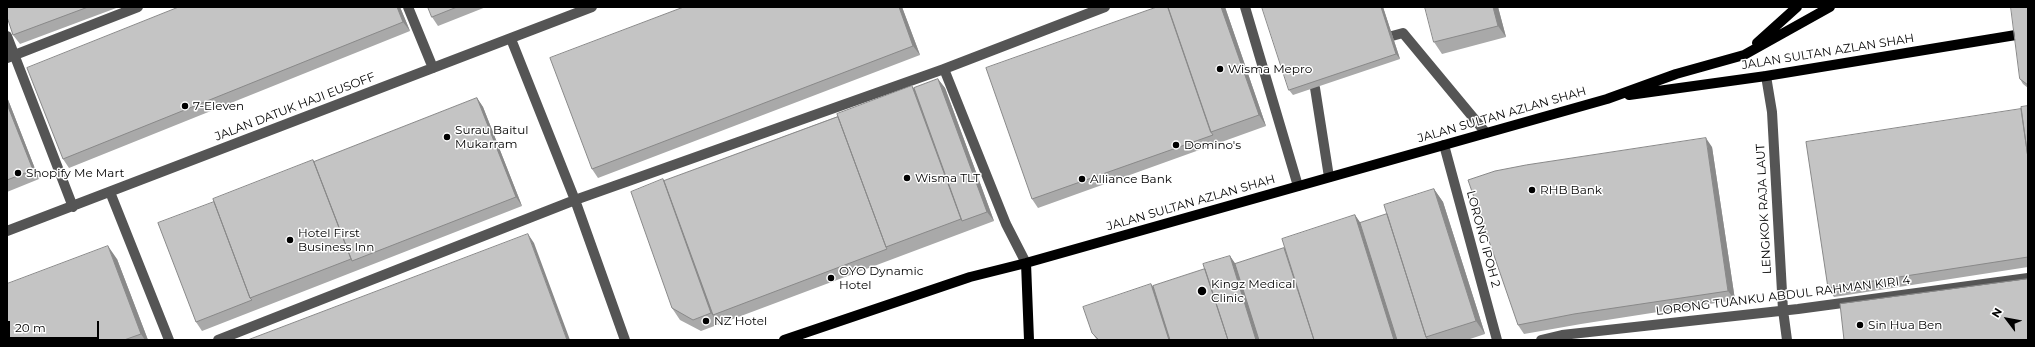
<!DOCTYPE html>
<html>
<head>
<meta charset="utf-8">
<style>
	body { margin:0 }
	#map { position:relative; width:2035px; height:347px; overflow:hidden; background:#fff; font-family:Montserrat,sans-serif }
	canvas { display:block }
	.frame { position:absolute; inset:0; border:8px solid #000; pointer-events:none }
	.north { position:absolute; left:1987px; top:299px; width:40px; height:40px; -webkit-text-stroke:3px #fff; paint-order:stroke; rotate:302deg; font-size:11px; font-weight:700; line-height:16px; text-align:center; color:#000 }
	.north::after { content:''; display:block; margin:auto; width:14px; height:18px; background:#000; clip-path:polygon(50% 0,100% 100%,50% 72%,0 100%) }
	.scale { position:absolute; left:8px; top:321px; width:91px; height:18px; box-sizing:border-box; border:2px solid #000; border-top:0; padding-left:5px; font-size:12px; line-height:14px; white-space:nowrap; color:#000; -webkit-text-stroke:3px #fff; paint-order:stroke }
</style>
</head>
<body>
<div id="map">
<canvas width="2035" height="347"></canvas>
<div class="frame"></div>
<div class="north">N</div>
<div class="scale">20 m</div>
</div>
<script>
const g = document.querySelector('canvas').getContext('2d');
g.lineJoin = 'round';
function strokePath(path, color, width, dash) { g.strokeStyle = color; g.lineWidth = width; g.lineCap = dash ? 'butt' : 'round'; g.setLineDash(dash || []); g.stroke(path); }
function fill(path, color) { g.fillStyle = color; g.fill(path, 'evenodd'); }
function label(font, color, halo, rows, align = 'center') {
  g.font = font + ' Montserrat,sans-serif'; g.lineWidth = 3; g.setLineDash([]); g.textBaseline = 'middle'; g.strokeStyle = halo; g.fillStyle = color; for (const [text, x, y, turn = 0] of rows) {
    g.save(); g.translate(x, y); g.rotate((+turn || 0) * Math.PI / 180); g.textAlign = isNaN(turn) ? turn : align; if (halo) g.strokeText(text, 0, 0); g.fillText(text, 0, 0); g.restore();
  }
}
const minor = new Path2D(`
	M 408,7 L 433,68
	M 1245,7 L 1298,186
	M 7,36 L 73,207
	M 1392,36 L 1403,33 L 1486,133
	M 511,39 L 575,200 L 625,340
	M 7,58 L 138,7
	M 944,69 L 1006,224 L 1026,263
	M 1766,76 L 1772,112 L 1783,310 L 1787,340
	M 1315,88 L 1329,177
	M 1444,145 L 1497,340
	M 110,192 L 169,340
	M 7,231 L 592,7
	M 218,340 L 575,200 L 944,69 L 1105,7
	M 1541,340 L 1562,335 L 1798,309 L 2028,278`);
const major = new Path2D(`
	M 1757,43 L 1797,7
	M 1629,95 L 1766,76 L 2028,33
	M 1026,263 L 1029,340
	M 784,340 L 970,277 L 1026,263 L 1607,99 L 1676,74 L 1744,55 L 1830,7`);
const wall = new Path2D(`
	M 7,7 L 119,7 L 20,44 L 13,35 Z
	M 179,7 L 400,7 L 410,31 L 69,168 L 63,159 Z
	M 428,7 L 486,7 L 438,26 L 432,17 Z
	M 684,7 L 902,7 L 920,55 L 598,178 L 592,169 Z
	M 1225,7 L 1266,126 L 1038,208 L 1032,199 Z
	M 1383,7 L 1400,59 L 1293,95 L 1289,90 Z
	M 1498,7 L 1506,37 L 1442,54 L 1434,42 Z
	M 2028,7 L 2028,88 L 2023,84 L 2020,79 Z
	M 938,79 L 945,88 L 994,221 L 701,331 L 680,320 L 672,308 L 664,181 Z
	M 7,97 L 39,179 L 7,192 Z
	M 477,98 L 483,107 L 522,206 L 202,331 L 196,322 L 214,202 L 313,160 L 314,162 Z
	M 2028,106 L 2028,267 L 1834,297 L 1828,288 L 2021,109 Z
	M 1712,147 L 1735,300 L 1581,324 L 1524,334 L 1518,325 Z
	M 1434,189 L 1443,202 L 1485,334 L 1467,340 L 1097,340 L 1092,333 L 1153,286 L 1205,269 L 1230,256 L 1235,264 L 1284,248 L 1355,215 L 1360,223 L 1387,214 Z
	M 117,259 L 148,340 L 7,340 Z`);
const shadedWall = new Path2D(`
	M 397,7 L 400,7 L 410,31 L 403,22 Z
	M 899,7 L 902,7 L 920,55 L 913,46 Z
	M 1221,7 L 1225,7 L 1266,126 L 1259,115 Z
	M 1381,7 L 1383,7 L 1400,59 L 1396,54 Z
	M 1493,7 L 1498,7 L 1506,37 L 1498,26 Z
	M 938,79 L 945,88 L 994,221 L 987,212 Z
	M 912,86 L 920,97 L 962,221 L 961,219 Z
	M 7,97 L 39,179 L 33,170 L 7,104 Z
	M 477,98 L 483,107 L 522,206 L 516,197 Z
	M 1706,138 L 1712,147 L 1735,300 L 1728,291 Z
	M 313,160 L 321,171 L 352,261 L 351,259 Z
	M 663,179 L 671,190 L 713,315 L 719,324 L 711,313 Z
	M 1434,189 L 1443,202 L 1485,334 L 1476,321 Z
	M 1355,215 L 1364,228 L 1399,340 L 1394,340 Z
	M 528,234 L 534,243 L 570,340 L 567,340 Z
	M 108,246 L 117,259 L 148,340 L 145,340 L 141,334 Z
	M 1230,256 L 1239,269 L 1261,340 L 1256,340 Z
	M 1151,284 L 1159,295 L 1173,340 L 1169,340 Z`);
const building = new Path2D(`
	M 7,7 L 88,7 L 13,35 L 7,17 Z
	M 179,7 L 397,7 L 403,22 L 63,159 L 27,68 Z
	M 428,7 L 457,7 L 432,17 Z
	M 684,7 L 899,7 L 913,46 L 592,169 L 550,58 Z
	M 1157,7 L 1168,7 L 1211,132 L 1213,135 L 1032,199 L 986,68 Z
	M 1168,7 L 1221,7 L 1259,115 L 1211,132 Z
	M 1262,7 L 1381,7 L 1396,54 L 1289,90 Z
	M 1425,7 L 1493,7 L 1498,26 L 1434,42 Z
	M 2011,7 L 2028,7 L 2028,85 L 2020,79 Z
	M 938,79 L 987,212 L 962,221 L 914,88 Z
	M 912,86 L 961,219 L 886,247 L 837,114 Z
	M 477,98 L 516,197 L 352,261 L 314,162 Z
	M 7,104 L 33,170 L 7,180 Z
	M 2028,106 L 2028,158 L 2021,107 Z
	M 2021,109 L 2028,158 L 2028,257 L 1828,288 L 1806,142 Z
	M 838,117 L 886,247 L 887,249 L 713,315 L 664,181 Z
	M 1706,138 L 1728,291 L 1574,314 L 1518,325 L 1468,180 L 1495,171 L 1526,165 Z
	M 313,160 L 351,259 L 250,298 L 213,199 Z
	M 663,179 L 711,313 L 693,320 L 672,308 L 631,192 Z
	M 1434,189 L 1476,321 L 1426,337 L 1384,205 Z
	M 214,202 L 250,298 L 252,300 L 196,322 L 158,223 Z
	M 1387,214 L 1426,337 L 1428,340 L 1397,340 L 1360,223 Z
	M 1355,215 L 1394,340 L 1314,340 L 1282,239 Z
	M 528,234 L 567,340 L 248,340 Z
	M 108,246 L 141,334 L 124,340 L 7,340 L 7,284 Z
	M 1284,248 L 1314,340 L 1259,340 L 1235,264 Z
	M 1230,256 L 1256,340 L 1228,340 L 1203,264 Z
	M 1205,269 L 1228,340 L 1170,340 L 1153,286 Z
	M 2028,279 L 2028,340 L 1844,340 L 1840,304 Z
	M 1151,284 L 1169,340 L 1099,340 L 1092,333 L 1083,307 Z`);
const markers = [
	[1220,69,4,"#000"],
	[185,106,4,"#000"],
	[447,137,4,"#000"],
	[1176,145,4,"#000"],
	[18,173,4,"#000"],
	[907,178,4,"#000"],
	[1082,179,4,"#000"],
	[1532,190,4,"#000"],
	[290,240,4,"#000"],
	[831,278,4,"#000"],
	[1202,291,5,"#000"],
	[706,321,4,"#000"],
	[1860,325,4,"#000"]
];
const streetNames = [
	["JALAN SULTAN AZLAN SHAH",1828,52,-9],
	["JALAN DATUK HAJI EUSOFF",295,107,-21],
	["JALAN SULTAN AZLAN SHAH",1502,115,-16],
	["JALAN SULTAN AZLAN SHAH",1191,203,-16],
	["LENGKOK RAJA LAUT",1764,209,-93],
	["LORONG IPOH 2",1483,239,75],
	["LORONG TUANKU ABDUL RAHMAN KIRI 4",1783,296,-7]
];
const poiNames = [
	["Wisma Mepro",1228,69],
	["7-Eleven",193,106],
	["Surau Baitul",455,130],
	["Mukarram",455,144],
	["Domino's",1184,145],
	["Shopify Me Mart",26,173],
	["Wisma TLT",915,178],
	["Alliance Bank",1090,179],
	["RHB Bank",1540,190],
	["Hotel First",298,233],
	["Business Inn",298,247],
	["OYO Dynamic",839,271],
	["Hotel",839,285],
	["Kingz Medical",1211,284],
	["Clinic",1211,298],
	["NZ Hotel",714,321],
	["Sin Hua Ben",1868,325]
];
strokePath(minor, '#555', 10);
strokePath(major, '#000', 10);
fill(wall, '#a9a9a9');
fill(shadedWall, '#898989');
fill(building, '#c4c4c4');
strokePath(building, '#898989', 1);
for (const [x, y, r, color] of markers) { const dot = new Path2D(); dot.arc(x, y, r, 0, 2 * Math.PI); g.fillStyle = color; g.fill(dot); strokePath(dot, '#fff', 1.5); }
label('12px', '#000', '#fff', streetNames);
label('12px', '#000', '#fff', poiNames, 'left');
</script>
</body>
</html>
